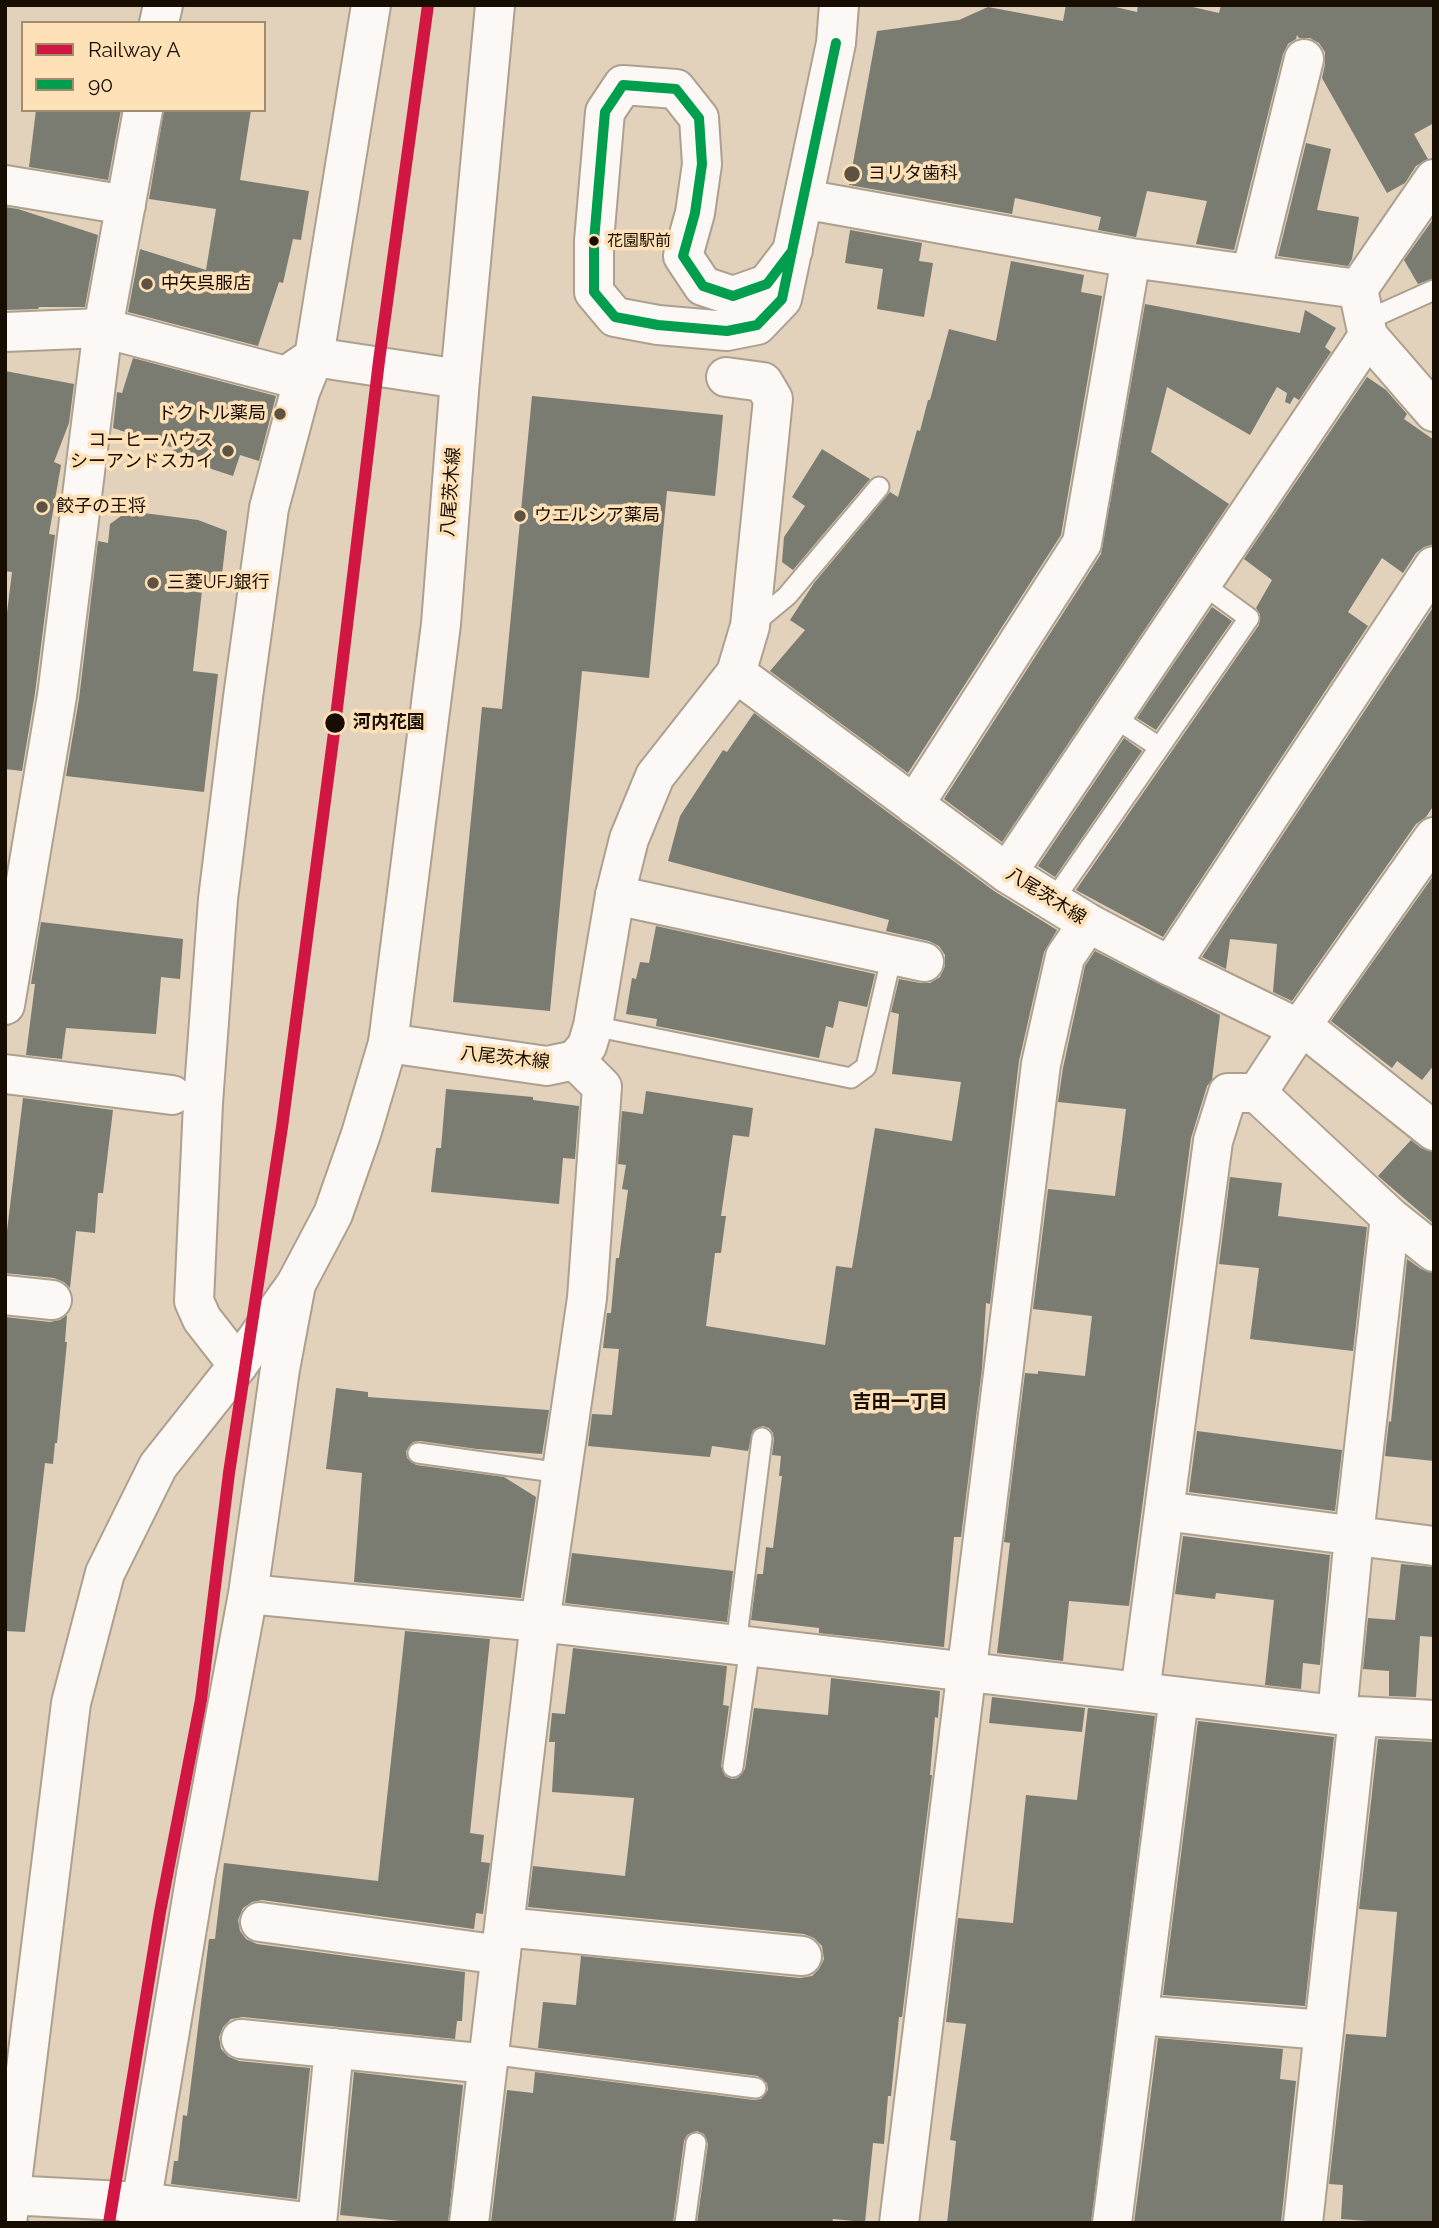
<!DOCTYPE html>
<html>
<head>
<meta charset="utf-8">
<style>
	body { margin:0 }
	#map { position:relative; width:1439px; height:2228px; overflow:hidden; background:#e2d1bb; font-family:Raleway,sans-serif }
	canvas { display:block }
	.frame { position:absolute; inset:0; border:7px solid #170d01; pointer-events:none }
	.legend { position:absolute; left:21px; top:21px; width:245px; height:91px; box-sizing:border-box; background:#ffe1b8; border:2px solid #a28c6f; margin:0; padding:9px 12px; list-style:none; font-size:21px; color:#170d01 }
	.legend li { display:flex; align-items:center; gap:14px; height:35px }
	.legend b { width:35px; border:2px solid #a28c6f }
</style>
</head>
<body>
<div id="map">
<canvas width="1439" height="2228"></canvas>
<div class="frame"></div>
<ul class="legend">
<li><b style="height:9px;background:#d21644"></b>Railway A</li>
<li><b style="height:9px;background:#019e4d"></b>90</li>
</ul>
</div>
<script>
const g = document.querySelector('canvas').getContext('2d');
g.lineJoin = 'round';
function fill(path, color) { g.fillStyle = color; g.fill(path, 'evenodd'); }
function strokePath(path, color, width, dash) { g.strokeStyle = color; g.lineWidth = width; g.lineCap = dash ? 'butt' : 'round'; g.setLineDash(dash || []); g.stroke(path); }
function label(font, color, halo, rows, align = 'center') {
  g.font = font + ' Raleway,"Noto Sans JP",sans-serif'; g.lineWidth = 7; g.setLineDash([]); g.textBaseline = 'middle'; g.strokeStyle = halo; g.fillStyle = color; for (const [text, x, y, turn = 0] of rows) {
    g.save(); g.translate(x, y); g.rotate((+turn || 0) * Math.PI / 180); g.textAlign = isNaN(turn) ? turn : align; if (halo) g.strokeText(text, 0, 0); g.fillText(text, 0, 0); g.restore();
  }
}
const building = new Path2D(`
	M 1066,5 L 1107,5 L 1137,12 L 1138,5 L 1184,5 L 1219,13 L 1221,5 L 1434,5 L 1434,123 L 1414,134 L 1428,159 L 1416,166 L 1405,183 L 1387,193 L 1322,78 L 1325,64 L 1325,52 L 1319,43 L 1310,38 L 1299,38 L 1297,35 L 1296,39 L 1288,44 L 1283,54 L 1234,250 L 1196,244 L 1207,201 L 1147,191 L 1136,237 L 1098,230 L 1101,217 L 1015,198 L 1012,214 L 849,185 L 877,31 L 959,20 L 988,7 L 1063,21 Z
	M 36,110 L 121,110 L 108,180 L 29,167 Z
	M 164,110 L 251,110 L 240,180 L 309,191 L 301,240 L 293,239 L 283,283 L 279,282 L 258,346 L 128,312 L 140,249 L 206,270 L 216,209 L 149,199 Z
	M 1306,143 L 1331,149 L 1317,210 L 1359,217 L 1352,259 L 1348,266 L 1278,256 Z
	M 5,207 L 18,209 L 98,235 L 85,307 L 39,307 L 38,309 L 5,310 Z
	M 1434,218 L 1434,278 L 1418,284 L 1404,260 Z
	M 850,230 L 922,243 L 919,261 L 933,263 L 924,317 L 877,309 L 883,269 L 845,263 Z
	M 1011,261 L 1084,275 L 1081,292 L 1102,296 L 1061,535 L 908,773 L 770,671 L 805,630 L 790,620 L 814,583 L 890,492 L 898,497 L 917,430 L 920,431 L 928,400 L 930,400 L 949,329 L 996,341 Z
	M 1145,304 L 1300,333 L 1305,310 L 1336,328 L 1325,347 L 1331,352 L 1299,400 L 1294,397 L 1290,404 L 1285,402 L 1287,393 L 1277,387 L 1250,435 L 1167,387 L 1151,452 L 1229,504 L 1002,842 L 944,799 L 1101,554 Z
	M 133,358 L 276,396 L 259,461 L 240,455 L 233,476 L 172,456 L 174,448 L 113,428 L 117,392 L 122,393 Z
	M 5,371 L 74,384 L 69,423 L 54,462 L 61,465 L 49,534 L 55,535 L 35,693 L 22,771 L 5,769 L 5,629 L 12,572 L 5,571 Z
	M 1367,377 L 1386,390 L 1407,414 L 1404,419 L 1434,440 L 1434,544 L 1424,547 L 1416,553 L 1403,573 L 1382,558 L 1348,612 L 1368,626 L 1163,937 L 1076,890 L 1259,625 L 1260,614 L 1256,608 L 1272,580 L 1244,559 Z
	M 532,396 L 723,415 L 715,496 L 667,491 L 649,678 L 582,671 L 550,1011 L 453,1002 L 482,707 L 502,709 Z
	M 822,449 L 870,479 L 793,570 L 782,562 L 784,537 L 805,506 L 792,497 Z
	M 128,511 L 198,520 L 227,531 L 221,583 L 203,581 L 193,671 L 218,674 L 204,792 L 66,776 L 79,699 L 98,541 L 108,543 L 110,524 Z
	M 1434,606 L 1434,805 L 1426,817 L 1416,824 L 1292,1001 L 1273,992 L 1277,944 L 1230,939 L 1226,969 L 1202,957 Z
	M 1212,607 L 1232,621 L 1156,730 L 1137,718 Z
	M 754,713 L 994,891 L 1057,930 L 1044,952 L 1019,1061 L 990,1304 L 986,1303 L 982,1369 L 961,1537 L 954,1537 L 944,1647 L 819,1633 L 819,1628 L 751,1620 L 757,1574 L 763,1574 L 766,1547 L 773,1548 L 782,1476 L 779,1476 L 781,1456 L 772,1455 L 774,1439 L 773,1433 L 769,1428 L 763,1426 L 753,1430 L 748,1451 L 712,1446 L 710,1457 L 588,1446 L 592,1414 L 612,1415 L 619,1349 L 603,1348 L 607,1313 L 611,1313 L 616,1258 L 619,1258 L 628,1190 L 622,1189 L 626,1165 L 618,1164 L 622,1111 L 643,1114 L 646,1091 L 753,1108 L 749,1137 L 733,1135 L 721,1216 L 726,1216 L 721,1253 L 715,1253 L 706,1326 L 825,1345 L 836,1266 L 852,1268 L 875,1128 L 952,1141 L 961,1082 L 892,1074 L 899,1014 L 891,1012 L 899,979 L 920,983 L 930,983 L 940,977 L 945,966 L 945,955 L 939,946 L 929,941 L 886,931 L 889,920 L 668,861 L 680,816 L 723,750 L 727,752 Z
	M 1124,738 L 1142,751 L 1055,877 L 1038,866 Z
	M 1434,875 L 1434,1065 L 1422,1080 L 1397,1061 L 1392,1068 L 1331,1021 Z
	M 41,922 L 183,939 L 180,979 L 161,977 L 156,1034 L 66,1028 L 62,1059 L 26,1055 L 35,984 L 31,984 Z
	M 656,926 L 875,974 L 867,1007 L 839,1001 L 833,1028 L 826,1026 L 819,1058 L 656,1026 L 657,1019 L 626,1014 L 632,978 L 636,979 L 640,962 L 649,963 Z
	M 1095,951 L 1220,1015 L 1212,1080 L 1207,1086 L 1191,1138 L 1129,1606 L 1069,1601 L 1063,1661 L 997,1653 L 1010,1543 L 1004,1542 L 1025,1373 L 1038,1374 L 1038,1371 L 1085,1376 L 1092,1316 L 1033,1309 L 1048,1189 L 1115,1196 L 1126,1109 L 1058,1102 L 1063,1068 L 1085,966 Z
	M 446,1089 L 533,1097 L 533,1100 L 579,1106 L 575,1159 L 563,1158 L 559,1204 L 431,1192 L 436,1148 L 441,1148 Z
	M 23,1098 L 113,1110 L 103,1193 L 98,1193 L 95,1233 L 76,1231 L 70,1288 L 64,1282 L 54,1278 L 5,1273 L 5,1230 L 7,1231 Z
	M 1411,1140 L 1421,1148 L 1434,1152 L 1434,1224 L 1378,1176 Z
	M 1230,1177 L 1282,1183 L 1278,1216 L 1367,1227 L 1353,1351 L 1250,1339 L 1259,1268 L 1219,1264 Z
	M 1407,1259 L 1421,1269 L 1434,1273 L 1434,1461 L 1385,1456 L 1389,1421 L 1391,1422 Z
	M 67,1315 L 65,1342 L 67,1342 L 57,1443 L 55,1443 L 53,1464 L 45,1463 L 25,1632 L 5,1631 L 5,1317 L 50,1322 L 60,1320 Z
	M 336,1388 L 368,1392 L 368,1397 L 549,1410 L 542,1454 L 477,1449 L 420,1441 L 413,1442 L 406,1451 L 407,1458 L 416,1465 L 504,1477 L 536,1497 L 521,1598 L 354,1582 L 362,1473 L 326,1469 Z
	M 1197,1431 L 1342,1450 L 1335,1511 L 1189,1492 Z
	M 1183,1536 L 1330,1555 L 1320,1665 L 1303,1663 L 1301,1689 L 1265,1685 L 1274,1600 L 1216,1593 L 1215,1599 L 1175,1594 Z
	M 572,1553 L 733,1571 L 727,1622 L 565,1603 Z
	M 1401,1564 L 1434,1567 L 1434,1637 L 1420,1636 L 1416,1697 L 1389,1696 L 1389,1671 L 1363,1669 L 1368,1618 L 1395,1620 Z
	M 405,1631 L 490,1639 L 470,1833 L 484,1835 L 481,1862 L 490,1863 L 483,1914 L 476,1913 L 474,1929 L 262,1900 L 252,1902 L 243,1908 L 238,1920 L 240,1931 L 246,1939 L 257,1944 L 465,1972 L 462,2021 L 457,2021 L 455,2039 L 243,2017 L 231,2019 L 223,2027 L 219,2037 L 221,2049 L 229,2057 L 239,2061 L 310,2068 L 297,2199 L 171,2184 L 174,2161 L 178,2161 L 183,2115 L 187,2116 L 209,1939 L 215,1939 L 224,1863 L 378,1881 Z
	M 573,1648 L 727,1666 L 723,1705 L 729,1706 L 721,1766 L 725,1776 L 732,1779 L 738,1778 L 745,1769 L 754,1708 L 828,1715 L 831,1678 L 940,1691 L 938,1718 L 935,1717 L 930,1775 L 932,1775 L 902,2017 L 899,2017 L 891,2096 L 888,2096 L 884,2144 L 873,2143 L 865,2222 L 833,2219 L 832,2223 L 697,2223 L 708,2144 L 704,2134 L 697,2131 L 687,2135 L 684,2141 L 673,2223 L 491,2223 L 507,2090 L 533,2093 L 535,2072 L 754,2100 L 761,2099 L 768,2090 L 767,2083 L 758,2076 L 538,2048 L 543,2002 L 576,2005 L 581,1956 L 800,1978 L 812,1976 L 819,1969 L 824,1959 L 822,1946 L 814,1938 L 804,1934 L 528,1907 L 533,1866 L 625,1876 L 634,1798 L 552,1792 L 555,1742 L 549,1742 L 552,1713 L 565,1714 Z
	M 992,1697 L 1085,1708 L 1082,1732 L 989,1723 Z
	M 1088,1708 L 1155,1716 L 1091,2223 L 947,2223 L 956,2141 L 950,2140 L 966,2024 L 946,2022 L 958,1918 L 1013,1923 L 1026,1795 L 1077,1800 Z
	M 1198,1721 L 1334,1737 L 1305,2006 L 1163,1995 Z
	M 1378,1739 L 1434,1742 L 1434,2223 L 1396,2223 L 1341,2219 L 1343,2185 L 1329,2184 L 1346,2034 L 1386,2037 L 1397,1912 L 1359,1909 Z
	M 1158,2038 L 1283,2049 L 1280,2079 L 1296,2081 L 1281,2223 L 1134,2223 Z
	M 354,2072 L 463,2085 L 448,2223 L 420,2223 L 340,2215 Z`);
const service = new Path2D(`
	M 1365,321 L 1434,290
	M 752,625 L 787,596 L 879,487
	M 1112,716 L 1159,747
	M 1053,901 L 1249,618 L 1201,583
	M 593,1026 L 851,1078 L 866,1067 L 892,955
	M 418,1453 L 561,1473
	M 736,1645 L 762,1438
	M 733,1767 L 750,1647
	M 489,2054 L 756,2088
	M 685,2223 L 696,2143`);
const minor = new Path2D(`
	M 159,23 L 163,5
	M 1434,179 L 1358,289 L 1368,336 L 1434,412
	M 5,185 L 126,205
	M 803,199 L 1131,258 L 1358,289
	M 793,250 L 767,284 L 733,296 L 703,286 L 683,256 L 695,213 L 702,164 L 699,118 L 676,89 L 623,85 L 605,112 L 594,241 L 594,292 L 615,317 L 658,325 L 727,331 L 757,325 L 782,299 L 836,43 L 839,5
	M 1251,274 L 1304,59
	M 726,377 L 763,382 L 773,399 L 750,626 L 736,673
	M 914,805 L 1082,543 L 1131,258
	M 1007,873 L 1368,336
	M 615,895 L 924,962
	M 1170,966 L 1434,566
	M 5,1005 L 57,696 L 103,328 L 143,110
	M 5,1074 L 172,1095
	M 1257,1093 L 1299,1029 L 1434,837
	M 1390,1217 L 1434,1252
	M 5,1295 L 52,1300
	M 238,1365 L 202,1319 L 194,1301 L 203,1103 L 218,899 L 243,697 L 269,508 L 300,392 L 314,357 L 371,5
	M 1164,1511 L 1434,1546
	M 248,1594 L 540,1622 L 1337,1715 L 1434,1720
	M 1140,1692 L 1213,1141 L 1228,1093 L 1257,1093 L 1390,1217 L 1354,1536 L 1337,1715
	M 260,1922 L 501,1955
	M 504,1927 L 802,1956
	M 1139,2015 L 1324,2030
	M 241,2039 L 488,2064
	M 141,2202 L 315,2223
	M 138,2223 L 196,1874 L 248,1594 L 280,1369 L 296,1284
	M 317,2223 L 334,2048
	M 469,2223 L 540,1622 L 587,1298 L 602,1087 L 575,1060
	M 899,2223 L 1041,1064 L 1065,957 L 1088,923
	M 1112,2223 L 1179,1697
	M 1303,2223 L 1358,1717`);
const tertiary = new Path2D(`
	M 460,379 L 495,5
	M 9,2195 L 141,2202
	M 7,2223 L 71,1703 L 105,1573 L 158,1466 L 238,1365 L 296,1284 L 333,1214 L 361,1134 L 388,1043`);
const primary = new Path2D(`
	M 5,332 L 103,328 L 286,376 L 314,357 L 460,379 L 441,624 L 388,1043 L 547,1066 L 575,1060 L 587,1046 L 593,1026 L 615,895 L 629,839 L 655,776 L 736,673 L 1007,873 L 1088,923 L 1170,966 L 1316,1037 L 1434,1131`);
const bus1 = new Path2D(`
	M 623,85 L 676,89 L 699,118 L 702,164 L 695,213 L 683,256 L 703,286 L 733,296 L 767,284 L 792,251 L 782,299 L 757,325 L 727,331 L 658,325 L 615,317 L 594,292 L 594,241 L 605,112 Z
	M 792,251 L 836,43
	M 792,251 L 836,43`);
const rail1 = new Path2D(`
	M 109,2223 L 160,1912 L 201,1700 L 229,1473 L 282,1127 L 335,725 L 379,361 L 428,5`);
const markers = [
	[852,174,9,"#5e5242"],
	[594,241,6,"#170d01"],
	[147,284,7,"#5e5242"],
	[280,414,7,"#5e5242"],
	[228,451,7,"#5e5242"],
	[42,507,7,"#5e5242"],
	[520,516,7,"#5e5242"],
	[153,583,7,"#5e5242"],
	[335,723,11,"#170d01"]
];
const busNames = [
	["花園駅前",607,241]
];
const poiNames = [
	["ヨリタ歯科",868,174],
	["中矢呉服店",161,284],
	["ドクトル薬局",266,414,"right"],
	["コーヒーハウス",214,441,"right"],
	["シーアンドスカイ",214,462,"right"],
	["餃子の王将",56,507],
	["ウエルシア薬局",534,516],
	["三菱UFJ銀行",167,583]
];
const streetNames = [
	["八尾茨木線",451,492,-86],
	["八尾茨木線",1046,896,32],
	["八尾茨木線",505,1058,6]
];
const stopNames = [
	["河内花園",353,723]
];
const neighbourhoodNames = [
	["吉田一丁目",900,1402]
];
fill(building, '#7a7b71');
strokePath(service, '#ada08f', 23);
strokePath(minor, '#ada08f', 42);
strokePath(tertiary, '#ada08f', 42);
strokePath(primary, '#ada08f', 42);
strokePath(service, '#fbf8f5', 19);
strokePath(minor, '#fbf8f5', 38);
strokePath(tertiary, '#fbf8f5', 38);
strokePath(primary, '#fbf8f5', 38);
strokePath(bus1, '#019e4d', 10);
strokePath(rail1, '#d21644', 12);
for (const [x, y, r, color] of markers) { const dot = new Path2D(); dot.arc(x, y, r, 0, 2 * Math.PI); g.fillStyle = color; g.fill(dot); strokePath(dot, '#ffe1b8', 2.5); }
label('16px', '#170d01', '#ffe1b8', busNames, 'left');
label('18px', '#170d01', '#ffe1b8', poiNames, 'left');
label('18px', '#170d01', '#ffe1b8', streetNames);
label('bold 18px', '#170d01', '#ffe1b8', stopNames, 'left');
label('bold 19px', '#170d01', '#ffe1b8', neighbourhoodNames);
</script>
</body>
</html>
